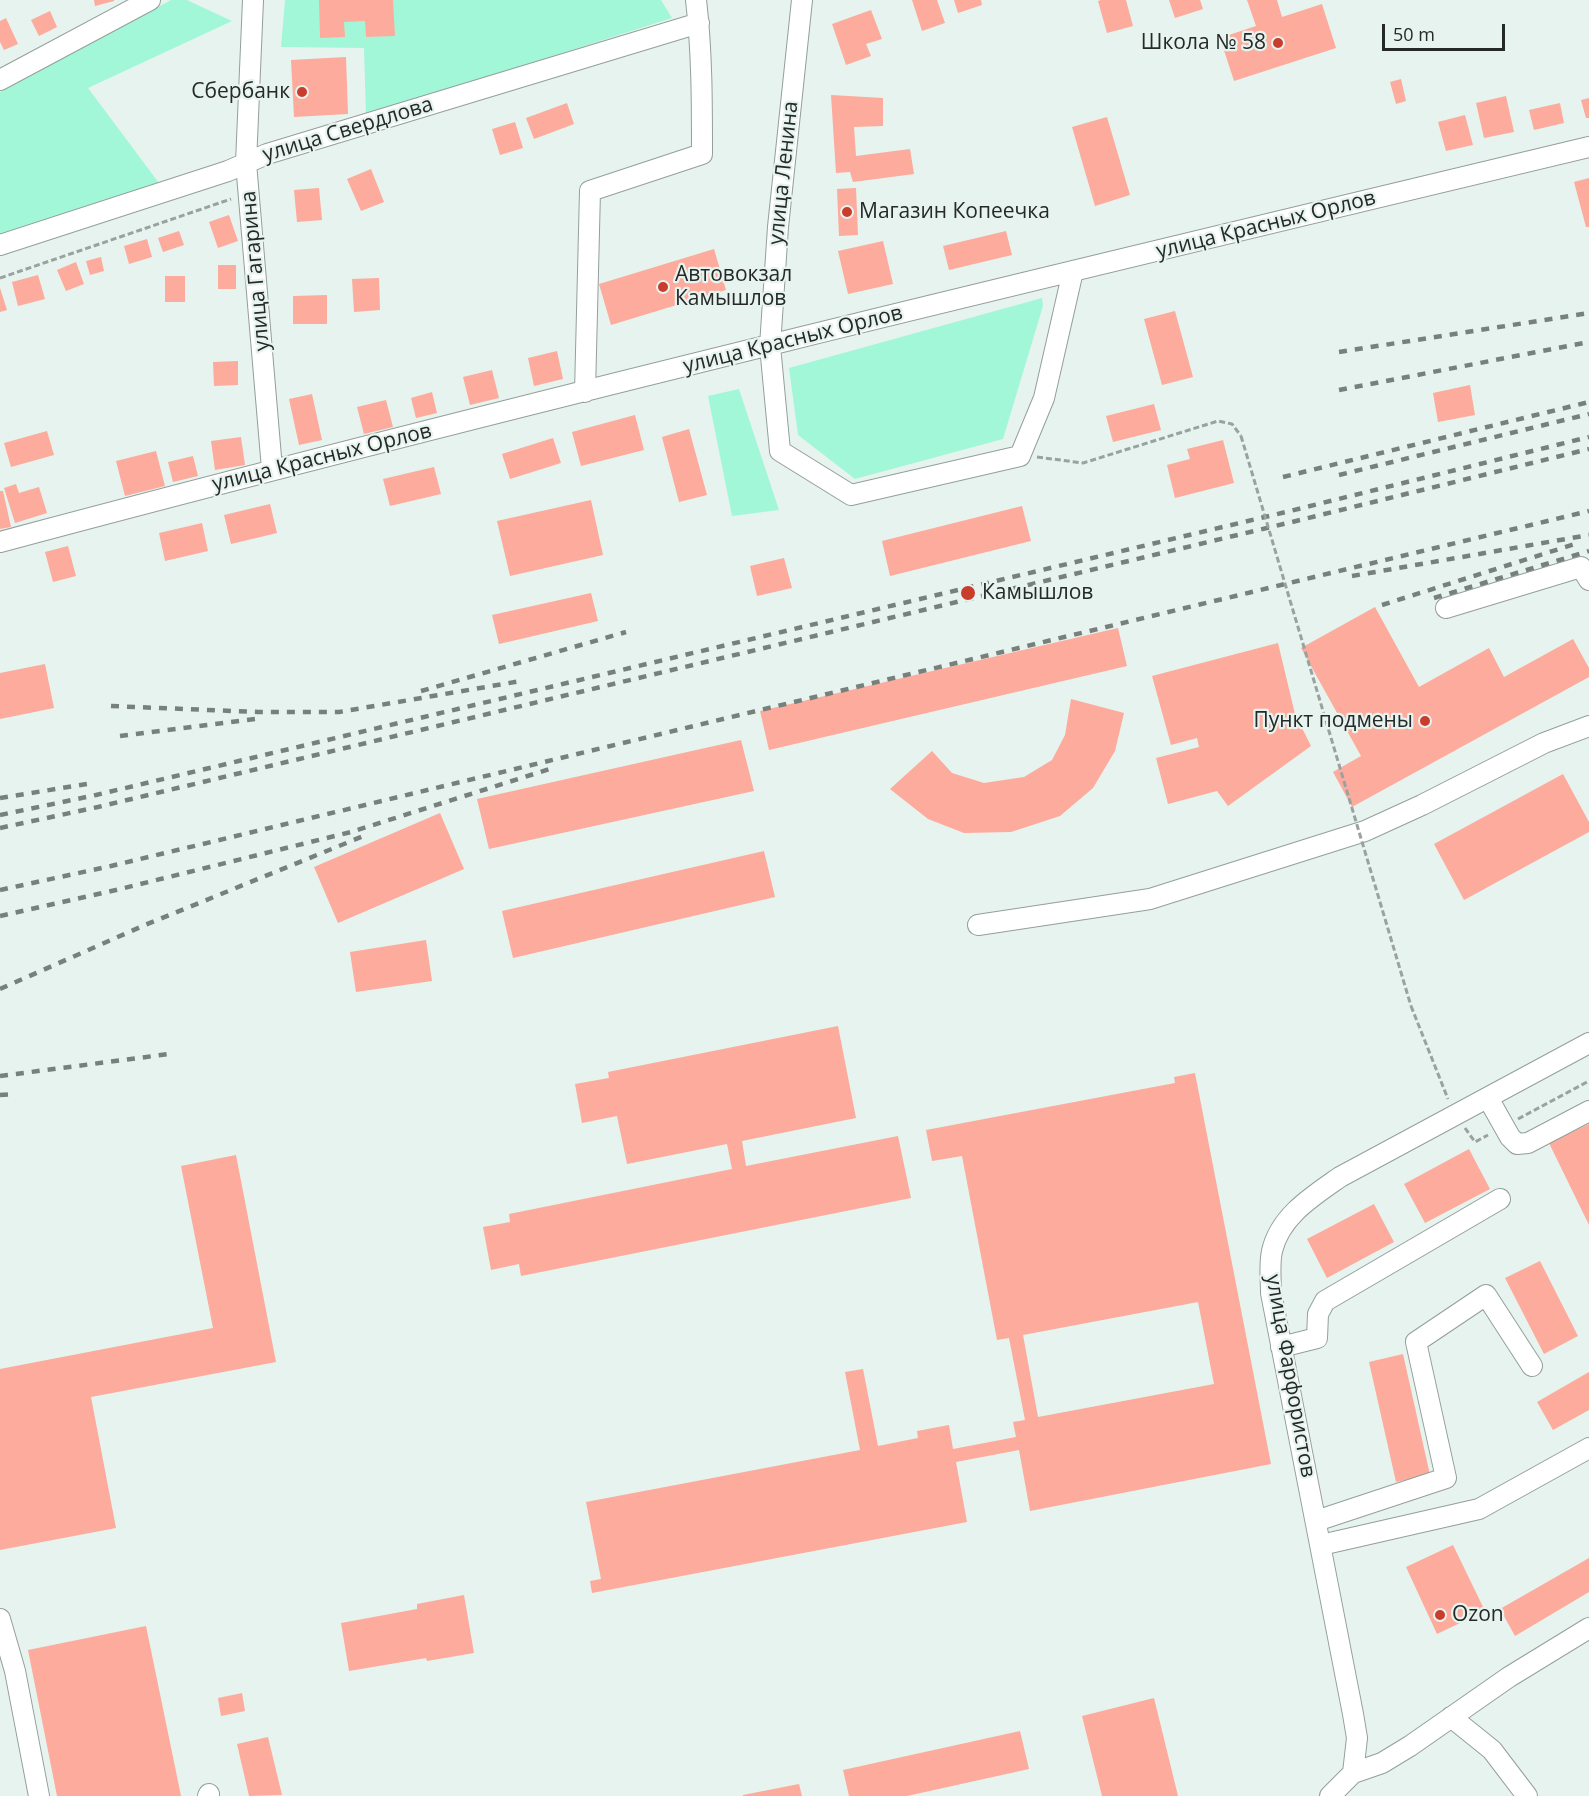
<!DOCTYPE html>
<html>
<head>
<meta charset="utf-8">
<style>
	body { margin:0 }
	#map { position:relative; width:1589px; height:1796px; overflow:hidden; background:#e7f3ee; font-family:"Open Sans",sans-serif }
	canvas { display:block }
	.scale { position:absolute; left:1382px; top:24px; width:123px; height:27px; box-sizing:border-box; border:3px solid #252928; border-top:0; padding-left:8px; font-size:18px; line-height:21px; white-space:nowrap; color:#252928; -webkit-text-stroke:4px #e7f3ee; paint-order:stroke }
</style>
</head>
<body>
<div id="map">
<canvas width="1589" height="1796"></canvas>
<div class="scale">50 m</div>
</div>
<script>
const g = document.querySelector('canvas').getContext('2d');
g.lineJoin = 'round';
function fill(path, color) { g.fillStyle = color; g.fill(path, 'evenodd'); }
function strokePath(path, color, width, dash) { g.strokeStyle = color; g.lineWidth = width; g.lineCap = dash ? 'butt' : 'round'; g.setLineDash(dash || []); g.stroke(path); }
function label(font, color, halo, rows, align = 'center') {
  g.font = font + ' "Open Sans",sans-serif'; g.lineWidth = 4.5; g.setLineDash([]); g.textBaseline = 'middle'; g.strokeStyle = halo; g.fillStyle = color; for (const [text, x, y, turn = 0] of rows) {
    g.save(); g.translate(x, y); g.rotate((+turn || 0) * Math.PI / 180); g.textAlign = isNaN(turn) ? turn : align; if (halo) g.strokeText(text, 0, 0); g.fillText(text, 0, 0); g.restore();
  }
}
const green = new Path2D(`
	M 171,0 L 187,0 L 232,21 L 88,88 L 162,187 L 0,239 L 0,92 Z
	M 285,0 L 661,0 L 672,18 L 366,116 L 364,48 L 281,47 Z
	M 1042,298 L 1043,306 L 1003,439 L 855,479 L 798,435 L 789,368 Z
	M 739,389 L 779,510 L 732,516 L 708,396 Z`);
const building = new Path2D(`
	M 94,0 L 114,0 L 114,1 L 95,6 Z
	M 319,0 L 393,0 L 395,36 L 366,37 L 365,21 L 344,22 L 345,37 L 320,38 Z
	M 912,0 L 937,0 L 945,23 L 922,31 Z
	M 954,0 L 981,0 L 982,5 L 958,13 Z
	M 1101,0 L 1126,0 L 1133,26 L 1107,33 L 1098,1 Z
	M 1169,0 L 1200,0 L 1203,9 L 1175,18 Z
	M 1247,0 L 1277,0 L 1282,17 L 1322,4 L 1336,48 L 1234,81 L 1220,38 L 1256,26 Z
	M 871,10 L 882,39 L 866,44 L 871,56 L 846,65 L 832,24 Z
	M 50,11 L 57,27 L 39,36 L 31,20 Z
	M 6,18 L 18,44 L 4,50 L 0,42 L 0,21 Z
	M 346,57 L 348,114 L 294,117 L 291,60 Z
	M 1401,79 L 1406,101 L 1396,104 L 1390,82 Z
	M 831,95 L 883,98 L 883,126 L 854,127 L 856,156 L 910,149 L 914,174 L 853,182 L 850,172 L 836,173 Z
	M 1506,96 L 1514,132 L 1484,138 L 1476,103 Z
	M 1589,98 L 1589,118 L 1586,118 L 1581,100 Z
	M 567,103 L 574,124 L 534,139 L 526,118 Z
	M 1560,103 L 1564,123 L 1534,130 L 1529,110 Z
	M 1465,115 L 1473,145 L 1446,151 L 1438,122 Z
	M 1107,117 L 1130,195 L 1095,206 L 1072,127 Z
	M 515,122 L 523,148 L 500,155 L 492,129 Z
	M 371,169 L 384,202 L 361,211 L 347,179 Z
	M 1589,178 L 1589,227 L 1586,227 L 1574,182 Z
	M 319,188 L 322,220 L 297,222 L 294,190 Z
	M 856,188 L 858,235 L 839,236 L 837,189 Z
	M 229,215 L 238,241 L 218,248 L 209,222 Z
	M 179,231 L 184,245 L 163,252 L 158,238 Z
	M 1006,231 L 1012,255 L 949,270 L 943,246 Z
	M 147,239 L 152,257 L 129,264 L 124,246 Z
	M 883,241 L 893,284 L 848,294 L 838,251 Z
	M 714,249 L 726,290 L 611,325 L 599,284 Z
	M 101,257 L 104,271 L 90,275 L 86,261 Z
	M 76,262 L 84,284 L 66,291 L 57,270 Z
	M 218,265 L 236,265 L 236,289 L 218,289 Z
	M 38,275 L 45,299 L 18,306 L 12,282 Z
	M 165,276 L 185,276 L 185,302 L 165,302 Z
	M 379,278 L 380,310 L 354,312 L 352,279 Z
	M 0,288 L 7,310 L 0,312 Z
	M 327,295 L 327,324 L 293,324 L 293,296 Z
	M 1175,311 L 1193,377 L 1162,385 L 1144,319 Z
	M 557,351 L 563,379 L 534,386 L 528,358 Z
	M 238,361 L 238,385 L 214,386 L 213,362 Z
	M 492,370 L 499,398 L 470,405 L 463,377 Z
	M 1470,385 L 1475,415 L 1438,422 L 1433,393 Z
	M 432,392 L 437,413 L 416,418 L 411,398 Z
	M 312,394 L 322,440 L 299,445 L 289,399 Z
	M 386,400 L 393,427 L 364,434 L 357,407 Z
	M 1154,404 L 1161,430 L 1113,442 L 1106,416 Z
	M 635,415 L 644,450 L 581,466 L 572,432 Z
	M 689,429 L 707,495 L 679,502 L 662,437 Z
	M 47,431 L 54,455 L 11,467 L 4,443 Z
	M 241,437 L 245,465 L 215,470 L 211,441 Z
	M 553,438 L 561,463 L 510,479 L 502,454 Z
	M 1223,440 L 1234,483 L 1175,498 L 1167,465 L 1190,459 L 1187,449 Z
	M 156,451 L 165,486 L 125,496 L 116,461 Z
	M 193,456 L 198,476 L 173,482 L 168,462 Z
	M 434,467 L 441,494 L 390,506 L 383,479 Z
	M 16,484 L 19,493 L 39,487 L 47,513 L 15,523 L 4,488 Z
	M 0,491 L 3,491 L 11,527 L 0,529 Z
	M 591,500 L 603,555 L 510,576 L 497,521 Z
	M 270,504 L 277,533 L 231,544 L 224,515 Z
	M 1022,506 L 1031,541 L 890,576 L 882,541 Z
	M 202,523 L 208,551 L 165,561 L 159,533 Z
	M 68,546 L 76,576 L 53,582 L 45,552 Z
	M 784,558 L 792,588 L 757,596 L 750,566 Z
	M 591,593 L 598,621 L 499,644 L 492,615 Z
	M 1375,607 L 1419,687 L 1489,648 L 1504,677 L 1573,639 L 1589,668 L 1589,677 L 1352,807 L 1333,772 L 1361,756 L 1301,648 Z
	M 1118,628 L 1127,666 L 769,750 L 760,711 Z
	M 1278,643 L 1295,714 L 1311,746 L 1228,806 L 1217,791 L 1168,804 L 1156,758 L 1199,747 L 1197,738 L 1171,745 L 1152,676 Z
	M 45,664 L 54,708 L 0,719 L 0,673 Z
	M 1071,699 L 1124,713 L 1115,751 L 1093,788 L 1060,816 L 1011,832 L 964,833 L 928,819 L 890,789 L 932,751 L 952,773 L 984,783 L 1024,777 L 1052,760 L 1065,735 Z
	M 741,740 L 754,791 L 489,849 L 477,799 Z
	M 1563,774 L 1589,822 L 1589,832 L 1464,900 L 1434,844 Z
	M 440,813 L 464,869 L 338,923 L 314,867 Z
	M 764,851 L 775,897 L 513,958 L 502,911 Z
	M 426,940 L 432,981 L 356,992 L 350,952 Z
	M 838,1026 L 856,1118 L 742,1141 L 746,1166 L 898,1136 L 911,1198 L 521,1276 L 519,1264 L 491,1270 L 483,1227 L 510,1222 L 509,1214 L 732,1169 L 727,1144 L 627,1164 L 617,1116 L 582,1123 L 575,1084 L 609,1078 L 608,1072 Z
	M 1195,1073 L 1271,1464 L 1030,1511 L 1019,1450 L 956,1462 L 967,1522 L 592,1593 L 590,1581 L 601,1579 L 586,1502 L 860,1450 L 845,1372 L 863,1369 L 878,1446 L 918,1438 L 917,1431 L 949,1425 L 953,1449 L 1016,1437 L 1013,1422 L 1025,1420 L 1009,1338 L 997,1340 L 962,1156 L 932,1161 L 926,1130 L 1175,1083 L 1174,1077 ZM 1198,1302 L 1214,1384 L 1038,1417 L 1023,1335 Z
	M 1589,1124 L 1589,1225 L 1549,1143 Z
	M 1469,1149 L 1490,1189 L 1425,1223 L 1404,1184 Z
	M 236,1155 L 276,1362 L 91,1397 L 116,1528 L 0,1550 L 0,1369 L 213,1328 L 181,1166 Z
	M 1374,1204 L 1394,1242 L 1327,1278 L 1307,1239 Z
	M 1540,1261 L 1578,1336 L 1544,1354 L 1505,1278 Z
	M 1403,1354 L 1430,1475 L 1396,1482 L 1369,1362 Z
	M 1589,1372 L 1589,1410 L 1553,1430 L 1537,1402 Z
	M 1453,1545 L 1485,1611 L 1437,1634 L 1406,1567 Z
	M 1589,1558 L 1589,1592 L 1515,1636 L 1500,1609 Z
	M 464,1595 L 474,1653 L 427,1661 L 426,1658 L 349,1671 L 341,1623 L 417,1609 L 417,1604 Z
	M 146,1626 L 181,1796 L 57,1796 L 28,1650 Z
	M 242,1693 L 245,1711 L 221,1716 L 218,1698 Z
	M 1154,1698 L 1178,1796 L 1102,1796 L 1082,1716 Z
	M 1020,1731 L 1029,1769 L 907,1796 L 849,1796 L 843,1770 Z
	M 268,1737 L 282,1795 L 249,1796 L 237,1744 Z
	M 799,1784 L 802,1796 L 743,1796 L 743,1795 Z`);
const path = new Path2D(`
	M 0,278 L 231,199
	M 1037,457 L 1083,463 L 1218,421 L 1232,424 L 1241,436
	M 1411,1006 L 1448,1099
	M 1518,1119 L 1589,1081
	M 1465,1128 L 1475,1142 L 1488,1135`);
const minor = new Path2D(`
	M 253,0 L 246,163 L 272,469
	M 802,0 L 778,227 L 770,346 L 780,451 L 851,495 L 1020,456 L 1044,398 L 1073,271
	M 0,80 L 150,0
	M 0,245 L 228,171 L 267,154 L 699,23
	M 585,392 L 590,191 L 702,154 C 702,102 702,51 696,0
	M 0,542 C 527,401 1058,274 1589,147
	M 1446,608 L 1581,567 L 1589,580
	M 978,925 L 1150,899 L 1365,831 L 1422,805 L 1544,743 L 1589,726
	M 1488,1098 L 1510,1137 L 1517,1144 L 1528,1143 L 1589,1111
	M 1281,1347 L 1317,1338 L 1318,1314 L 1325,1301 L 1500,1199
	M 1316,1521 L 1446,1478 L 1416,1342 L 1486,1295 L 1532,1366
	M 1321,1545 L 1479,1509 L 1589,1448
	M 0,1619 L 15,1671 L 39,1796
	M 1451,1717 L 1492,1750 L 1527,1796
	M 1353,1773 L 1357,1738 L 1353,1714 L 1271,1293 C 1271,1279 1269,1265 1272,1251 C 1280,1216 1313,1196 1340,1177 L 1589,1043
	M 208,1796 L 209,1794
	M 1330,1796 L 1353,1773 L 1382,1763 L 1410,1746 L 1509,1677 L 1589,1628`);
const rail = new Path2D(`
	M 1339,352 L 1589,313
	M 1339,390 L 1589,342
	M 1339,475 L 1589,414
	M 1283,477 L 1589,402
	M 1352,576 L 1589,535
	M 1434,598 L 1589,551
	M 1382,605 L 1575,544
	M 421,691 L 626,632
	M 111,706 L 258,712 L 339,712 L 521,681
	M 120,736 L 255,719
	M 0,798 L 93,783
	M 0,815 L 96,795 L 1290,511 L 1589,437
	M 0,828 L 98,807 L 1292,522 L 1589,449
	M 0,890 L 111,866 L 1589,511
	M 0,916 L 116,890 L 351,832 L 556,767
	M 0,989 L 145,925 L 366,835
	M 0,1076 L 169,1054
	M 0,1095 L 15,1094`);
const pathBridge = new Path2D(`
	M 1241,436 L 1411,1006`);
const markers = [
	[1278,43,6,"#c93d2c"],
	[302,92,6,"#c93d2c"],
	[847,212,6,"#c93d2c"],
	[663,287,6,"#c93d2c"],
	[968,593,8,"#c93d2c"],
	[1425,721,6,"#c93d2c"],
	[1440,1615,6,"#c93d2c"]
];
const poiNames = [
	["Школа № 58",1266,43,"right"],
	["Сбербанк",290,92,"right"],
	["Магазин Копеечка",859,212],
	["Автовокзал",675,275],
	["Камышлов",675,299],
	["Камышлов",982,593],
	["Пункт подмены",1413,721,"right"],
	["Ozon",1452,1615]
];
const streetNames = [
	["улица Свердлова",348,130,-17],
	["улица Ленина",784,173,-84],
	["улица Красных Орлов",1266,225,-14],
	["улица Гагарина",256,271,-95],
	["улица Красных Орлов",793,340,-14],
	["улица Красных Орлов",322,458,-14],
	["улица Фарфористов",1290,1376,80]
];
fill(green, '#a3f7d9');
fill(building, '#fcab9c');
strokePath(minor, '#949f9b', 22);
strokePath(path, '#9aa29f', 3, [6, 3]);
strokePath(minor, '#fff', 20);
strokePath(rail, '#78807d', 4.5, [8, 8]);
strokePath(pathBridge, '#9aa29f', 3, [6, 3]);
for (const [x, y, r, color] of markers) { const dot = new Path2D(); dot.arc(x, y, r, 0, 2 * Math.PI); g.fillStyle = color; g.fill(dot); strokePath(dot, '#e7f3ee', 2); }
label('21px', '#252928', '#e7f3ee', poiNames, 'left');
label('21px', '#252928', '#e7f3ee', streetNames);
</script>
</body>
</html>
